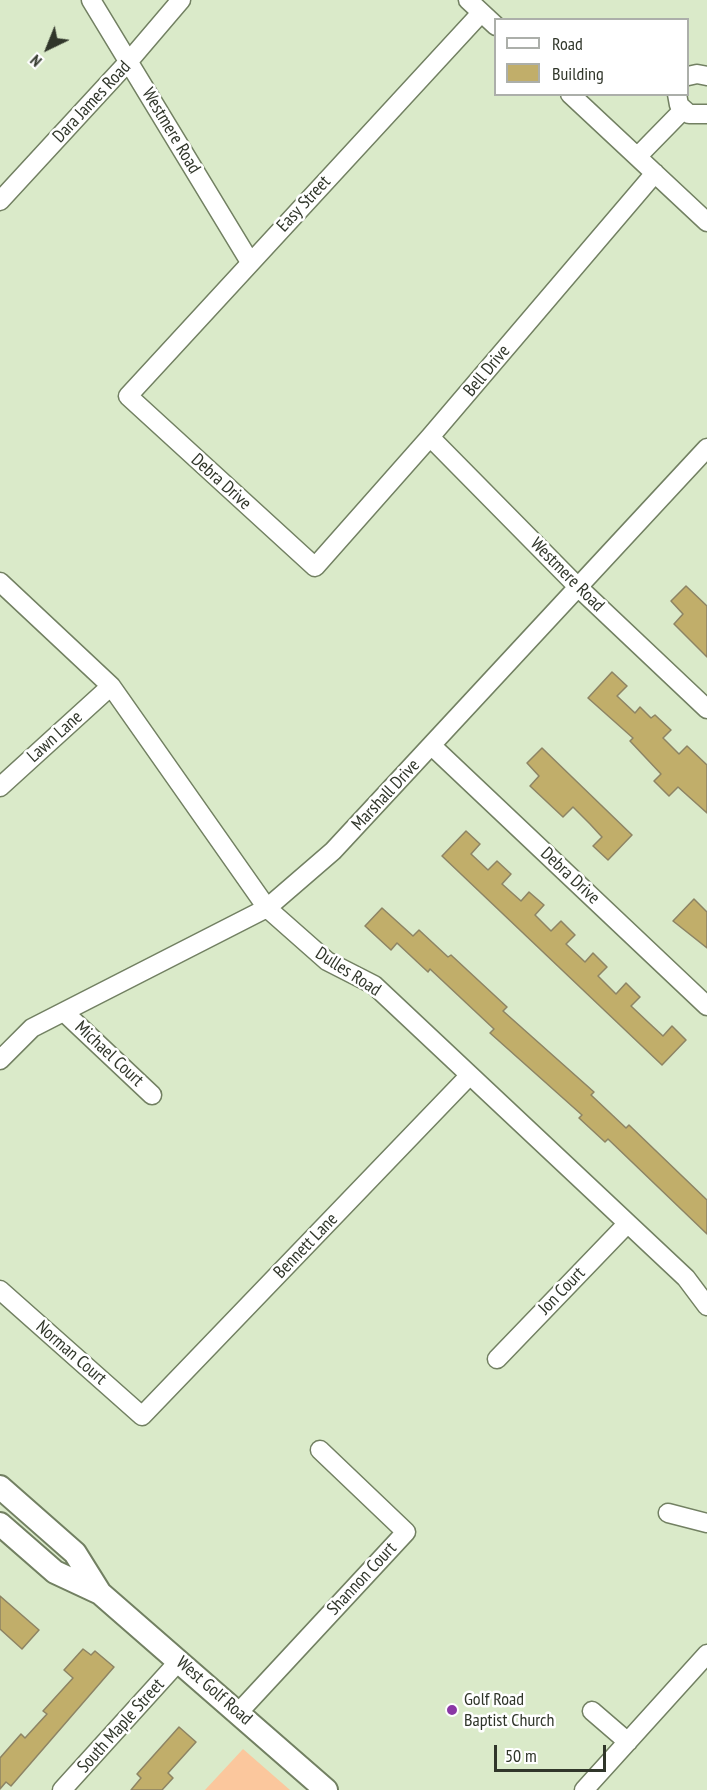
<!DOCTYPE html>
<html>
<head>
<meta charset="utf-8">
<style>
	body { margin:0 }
	#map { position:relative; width:707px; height:1790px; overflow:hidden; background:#daeac9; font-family:"PT Sans Narrow",sans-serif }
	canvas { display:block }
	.legend { position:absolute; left:494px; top:18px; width:195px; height:78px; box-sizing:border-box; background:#fff; border:2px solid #acafaa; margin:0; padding:8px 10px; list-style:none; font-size:18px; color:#30362a }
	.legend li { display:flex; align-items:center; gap:12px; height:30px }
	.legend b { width:30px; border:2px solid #acafaa }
	.north { position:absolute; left:18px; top:18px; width:60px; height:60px; -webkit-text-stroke:4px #fff; paint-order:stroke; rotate:223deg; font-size:16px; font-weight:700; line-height:24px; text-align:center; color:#30362a }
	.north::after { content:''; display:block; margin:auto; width:21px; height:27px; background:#30362a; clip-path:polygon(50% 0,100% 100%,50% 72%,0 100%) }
	.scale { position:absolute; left:494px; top:1745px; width:112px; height:27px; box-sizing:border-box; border:3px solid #30362a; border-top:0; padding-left:8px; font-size:18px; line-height:21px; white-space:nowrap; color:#30362a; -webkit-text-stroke:4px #fff; paint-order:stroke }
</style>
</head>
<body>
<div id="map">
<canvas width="707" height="1790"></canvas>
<ul class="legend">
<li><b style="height:8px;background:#fff"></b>Road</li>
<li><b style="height:16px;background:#c1ae6a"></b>Building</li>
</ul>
<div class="north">N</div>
<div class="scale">50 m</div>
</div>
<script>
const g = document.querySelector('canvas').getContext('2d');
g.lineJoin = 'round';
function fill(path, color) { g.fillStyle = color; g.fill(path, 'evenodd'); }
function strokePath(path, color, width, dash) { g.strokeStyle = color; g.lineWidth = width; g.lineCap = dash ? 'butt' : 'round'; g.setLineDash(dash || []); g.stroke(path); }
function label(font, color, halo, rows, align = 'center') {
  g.font = font + ' "PT Sans Narrow",sans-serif'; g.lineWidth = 5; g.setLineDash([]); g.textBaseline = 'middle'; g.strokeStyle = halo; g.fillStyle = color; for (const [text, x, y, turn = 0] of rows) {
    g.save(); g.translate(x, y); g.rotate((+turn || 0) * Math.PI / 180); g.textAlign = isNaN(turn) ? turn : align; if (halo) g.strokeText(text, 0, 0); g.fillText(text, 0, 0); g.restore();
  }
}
const green = new Path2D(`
	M 243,1749 L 290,1790 L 205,1790 Z`);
const building = new Path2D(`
	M 686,586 L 707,606 L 707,657 L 674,624 L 683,614 L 671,601 Z
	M 612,672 L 627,686 L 617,696 L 635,713 L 640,707 L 651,718 L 655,715 L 671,730 L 663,738 L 679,754 L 687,746 L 707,765 L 707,813 L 678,787 L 669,796 L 654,781 L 661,774 L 630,741 L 633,738 L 588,698 Z
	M 542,748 L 632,835 L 608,860 L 593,846 L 602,837 L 590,824 L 573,807 L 563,817 L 530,786 L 539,776 L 527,763 Z
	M 466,831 L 480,844 L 471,854 L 488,870 L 497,861 L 511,874 L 502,884 L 521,901 L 529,892 L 544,905 L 535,915 L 551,931 L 561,921 L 575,935 L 566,944 L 585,962 L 593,953 L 607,967 L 598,976 L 616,994 L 626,983 L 640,997 L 631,1006 L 649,1023 L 663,1036 L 672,1026 L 686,1040 L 662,1065 L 442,856 Z
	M 694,899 L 707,912 L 707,948 L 673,921 Z
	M 382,908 L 413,936 L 419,930 L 448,957 L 451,955 L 507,1007 L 503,1011 L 594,1092 L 591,1095 L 626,1128 L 629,1125 L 707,1200 L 707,1234 L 608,1139 L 605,1142 L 579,1118 L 582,1115 L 490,1033 L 494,1029 L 430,969 L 428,972 L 397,943 L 391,950 L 365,926 Z
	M 0,1596 L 39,1630 L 22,1649 L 0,1629 Z
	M 83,1649 L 91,1655 L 95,1651 L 114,1667 L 11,1786 L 6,1782 L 0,1789 L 0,1758 L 21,1734 L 25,1738 L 47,1714 L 43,1711 L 73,1678 L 64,1670 Z
	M 179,1727 L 196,1742 L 168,1773 L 173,1778 L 162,1790 L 131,1790 L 141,1778 L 137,1774 Z`);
const minor = new Path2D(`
	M 91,0 L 250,262
	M 468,0 L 496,26
	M 481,13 L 128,396 L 315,567 L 430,437 L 655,173
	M 688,76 L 697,74 L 707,76
	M 570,94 L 707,222
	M 677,94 L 679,105 L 689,114 L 707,114
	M 638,156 L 683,110
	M 0,201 L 129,61 L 181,0
	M 430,437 L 579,588 L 707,709
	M 0,582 L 111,686 L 267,908 L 327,961 L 374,985 L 686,1278 L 707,1306
	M 432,746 L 707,1006
	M 0,787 L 111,686
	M 65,1013 L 152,1095
	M 0,1060 L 32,1028 L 267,908 L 333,851 L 707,448
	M 0,1290 L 142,1416 L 469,1076
	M 497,1359 L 627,1224
	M 668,1513 L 707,1523
	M 592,1711 L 628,1742
	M 238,1713 L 406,1532 L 320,1450
	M 62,1790 L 179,1661
	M 584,1790 L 707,1654`);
const major = new Path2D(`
	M 0,1487 L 75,1553 L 100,1593
	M 0,1524 L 55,1572 L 100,1593 L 326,1790`);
const markers = [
	[452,1710,6,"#8a37a5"]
];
const streetNames = [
	["Dara James Road",92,102,-47],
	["Westmere Road",171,131,59],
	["Easy Street",304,204,-47],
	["Bell Drive",487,371,-50],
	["Debra Drive",221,482,42],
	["Westmere Road",567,575,45],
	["Lawn Lane",55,737,-42],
	["Marshall Drive",386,795,-47],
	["Debra Drive",570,876,43],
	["Dulles Road",348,972,33],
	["Michael Court",109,1054,43],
	["Bennett Lane",306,1246,-46],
	["Jon Court",562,1291,-46],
	["Norman Court",71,1353,41],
	["Shannon Court",362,1579,-47],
	["West Golf Road",214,1691,41],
	["South Maple Street",121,1726,-48]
];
const poiNames = [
	["Golf Road",464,1700],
	["Baptist Church",464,1721]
];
fill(green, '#fbc79d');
fill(building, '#c1ae6a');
strokePath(building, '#8d8464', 1.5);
strokePath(minor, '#728062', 21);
strokePath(major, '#728062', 26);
strokePath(minor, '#fff', 18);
strokePath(major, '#fff', 22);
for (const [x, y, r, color] of markers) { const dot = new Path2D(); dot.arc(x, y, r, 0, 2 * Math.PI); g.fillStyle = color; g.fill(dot); strokePath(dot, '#fff', 2); }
label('18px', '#30362a', '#fff', streetNames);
label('18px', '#30362a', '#fff', poiNames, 'left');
</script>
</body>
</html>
